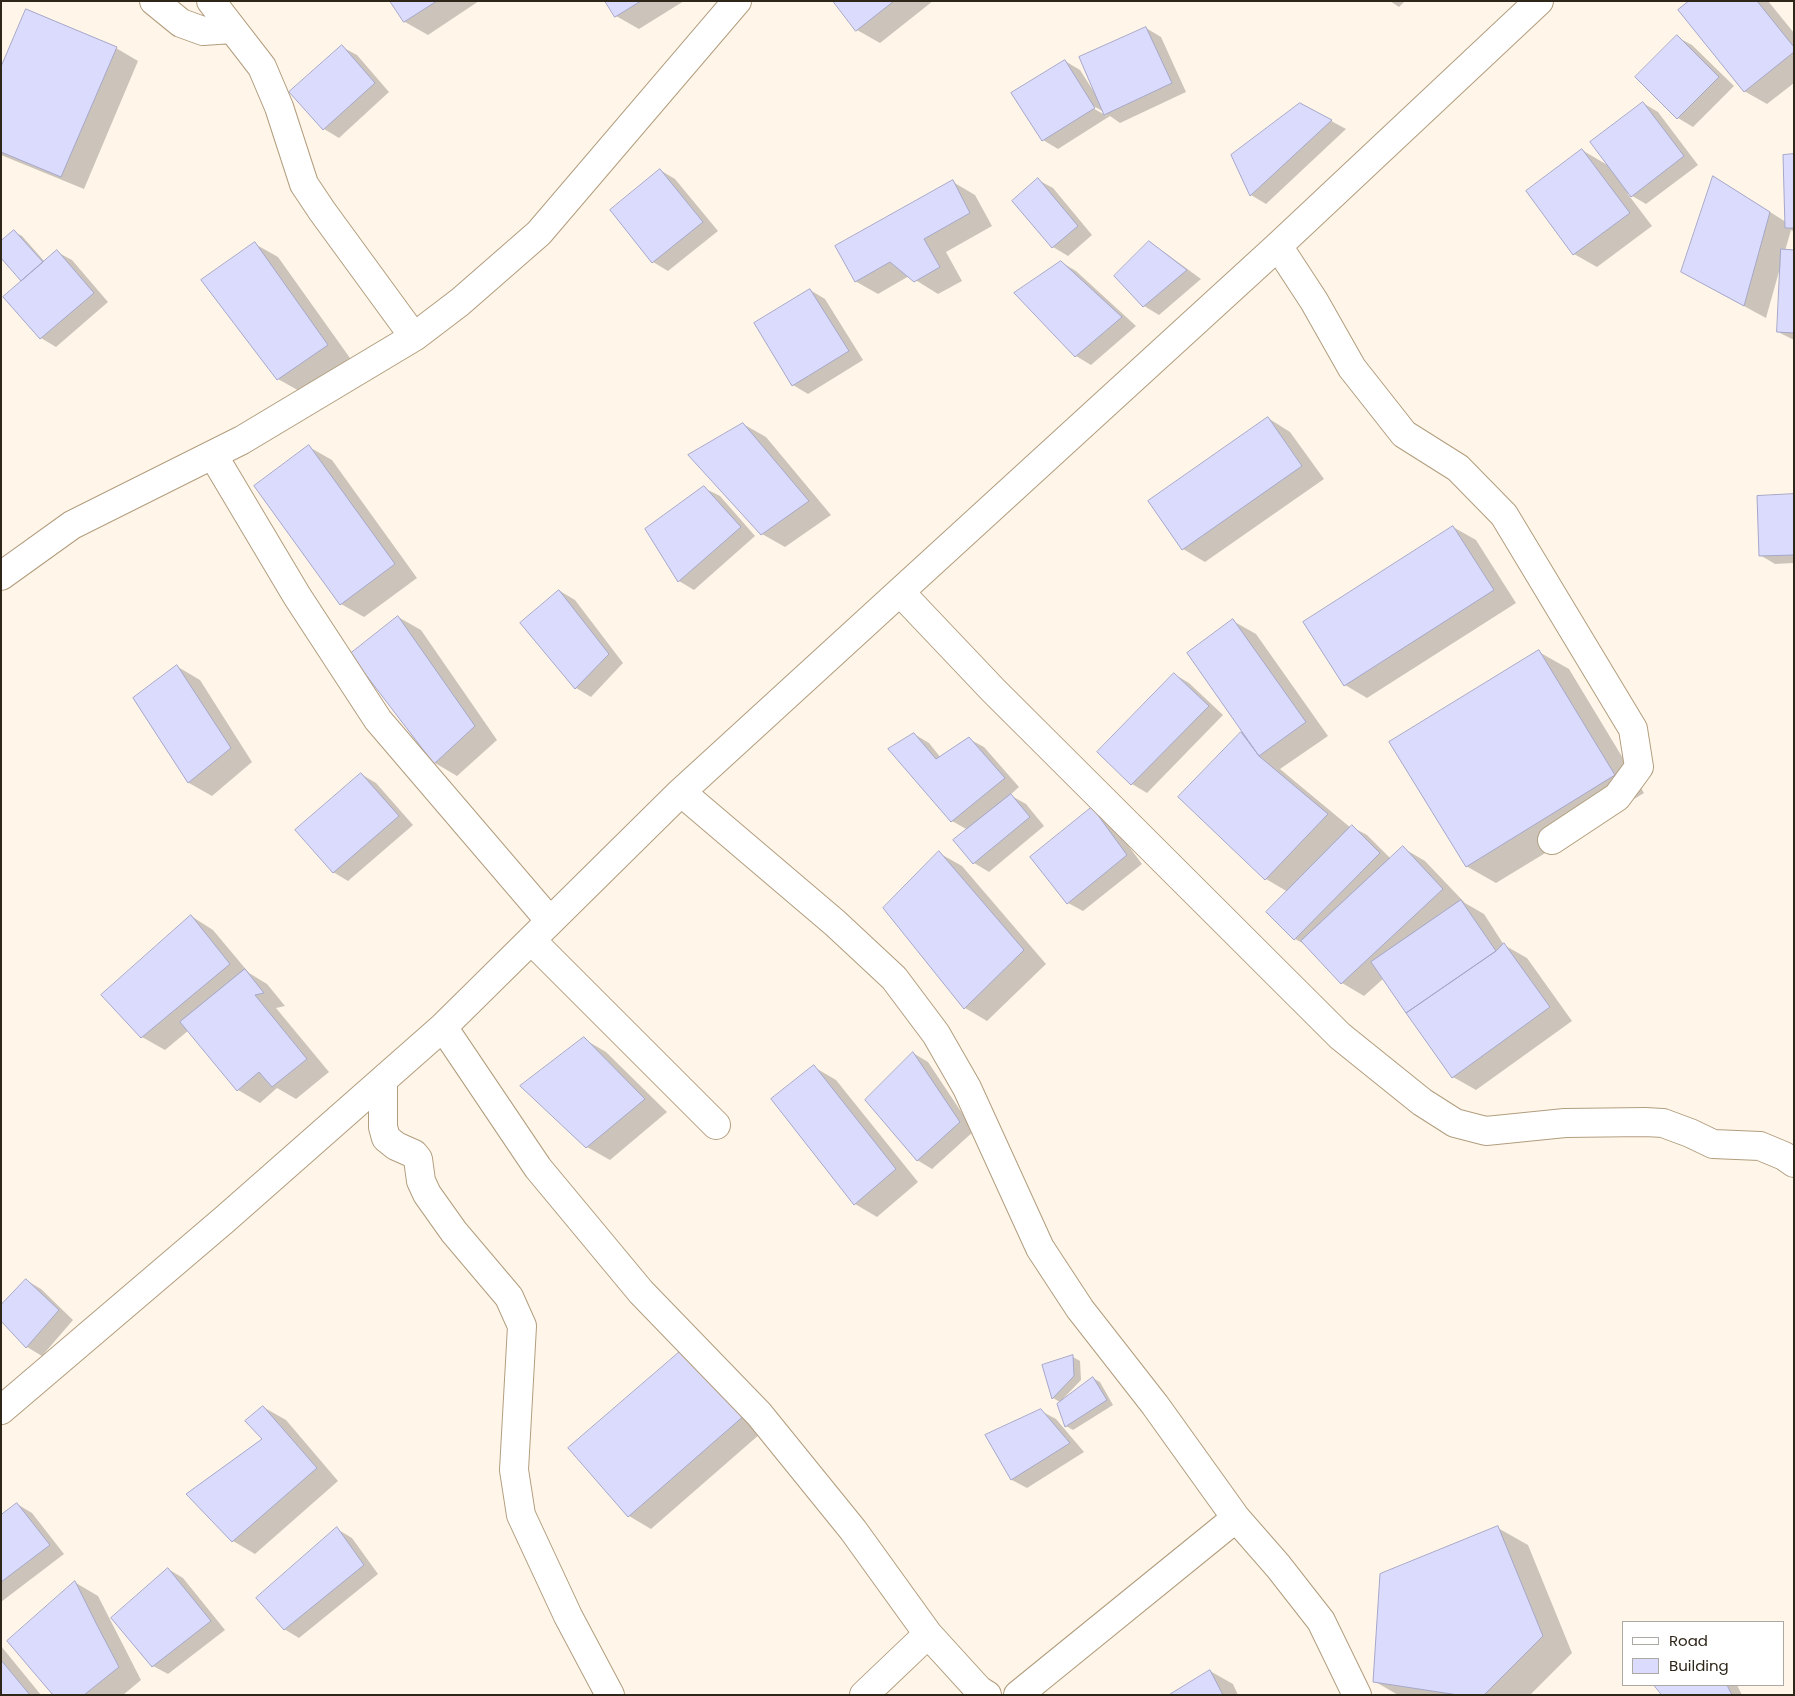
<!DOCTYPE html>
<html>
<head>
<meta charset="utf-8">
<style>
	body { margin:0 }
	#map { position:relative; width:1795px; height:1696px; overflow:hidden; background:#fff6e9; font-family:Poppins,sans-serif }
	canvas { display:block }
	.frame { position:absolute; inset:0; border:2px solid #2f261a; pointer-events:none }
	.legend { position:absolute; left:1622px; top:1621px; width:162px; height:65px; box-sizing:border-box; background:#fff; border:1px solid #aca8a3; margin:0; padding:6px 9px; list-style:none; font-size:15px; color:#2f261a }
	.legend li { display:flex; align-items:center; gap:10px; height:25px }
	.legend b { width:25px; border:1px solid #aca8a3 }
</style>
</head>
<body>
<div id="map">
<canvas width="1795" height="1696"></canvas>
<div class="frame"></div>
<ul class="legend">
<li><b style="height:6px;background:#fff"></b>Road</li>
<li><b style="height:14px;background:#dadbfd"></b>Building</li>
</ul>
</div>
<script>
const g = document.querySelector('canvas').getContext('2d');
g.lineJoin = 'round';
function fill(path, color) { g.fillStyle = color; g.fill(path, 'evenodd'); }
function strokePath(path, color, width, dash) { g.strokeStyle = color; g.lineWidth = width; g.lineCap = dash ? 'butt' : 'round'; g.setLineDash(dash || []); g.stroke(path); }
const shadow = new Path2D(`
	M 392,1 L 479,1 L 428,35 L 405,22 Z
	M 607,1 L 684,1 L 639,29 L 616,16 Z
	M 835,1 L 933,1 L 880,43 L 857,30 Z
	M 1390,1 L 1405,1 L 1399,7 Z
	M 1691,1 L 1768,1 L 1794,33 L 1794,83 L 1767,104 L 1744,91 Z
	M 1146,28 L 1161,37 L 1186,92 L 1120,123 L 1110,116 L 1058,149 L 1043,140 L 1065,61 L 1080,70 L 1094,92 ZM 1090,104 L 1104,112 L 1107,116 L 1089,106 Z
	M 1677,37 L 1692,45 L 1734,86 L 1693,127 L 1678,118 L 1636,77 Z
	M 342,47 L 357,55 L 389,92 L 339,138 L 324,129 Z
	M 116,48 L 138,61 L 84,189 L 1,155 L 1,70 Z
	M 1643,103 L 1658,112 L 1698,165 L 1646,204 L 1627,193 L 1652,226 L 1597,267 L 1574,254 L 1528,192 L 1582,150 L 1609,166 Z
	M 1300,104 L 1346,129 L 1266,204 L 1251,195 L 1232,156 Z
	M 1794,156 L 1794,232 L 1791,230 L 1785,251 L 1794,251 L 1794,340 L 1778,332 L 1780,268 L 1766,318 L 1705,285 L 1714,177 L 1786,222 Z
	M 660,170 L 675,179 L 718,231 L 668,271 L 653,262 L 611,210 Z
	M 1038,180 L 1053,188 L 1092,235 L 1068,256 L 1053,247 Z
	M 953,182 L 975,195 L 992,226 L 946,252 L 962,281 L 938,294 L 909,276 L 878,294 L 855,281 Z
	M 15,232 L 22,236 L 45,262 L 57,252 L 72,260 L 108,302 L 56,347 L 41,338 L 22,280 Z
	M 1149,243 L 1164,252 L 1201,279 L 1159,315 L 1144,306 Z
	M 255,244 L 278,257 L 350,358 L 301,392 L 278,379 Z
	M 1061,262 L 1076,271 L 1136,326 L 1091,365 L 1076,356 Z
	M 810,290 L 825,299 L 863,360 L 808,394 L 793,385 L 755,324 Z
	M 1268,418 L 1290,432 L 1324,479 L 1205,562 L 1183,549 Z
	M 743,424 L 766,437 L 831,515 L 785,547 L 762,534 Z
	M 309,447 L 332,460 L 417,578 L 364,617 L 341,604 Z
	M 704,488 L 720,496 L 755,536 L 694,590 L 679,581 Z
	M 1794,495 L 1794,563 L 1775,564 L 1760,555 Z
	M 1453,527 L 1476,540 L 1516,603 L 1367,698 L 1345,685 Z
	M 560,591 L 575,600 L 623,663 L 591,697 L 576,688 L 522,623 Z
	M 398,617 L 421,630 L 497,740 L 457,776 L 435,763 Z
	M 1233,621 L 1256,634 L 1328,736 L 1280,769 L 1351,828 L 1352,827 L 1367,835 L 1391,859 L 1403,848 L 1425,861 L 1465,903 L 1484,914 L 1504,945 L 1527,958 L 1572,1021 L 1476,1090 L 1453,1077 L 1384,978 L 1364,996 L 1342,983 L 1308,946 L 1295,939 L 1288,892 L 1266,879 L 1180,797 L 1243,731 Z
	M 1539,652 L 1569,669 L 1644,793 L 1496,883 L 1466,866 Z
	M 178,667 L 200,680 L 252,762 L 212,796 L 189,783 L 134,699 Z
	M 1174,674 L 1189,683 L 1223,715 L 1147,793 L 1132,784 L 1099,752 Z
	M 914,734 L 929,743 L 941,758 L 969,739 L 984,747 L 1019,787 L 1010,795 L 1026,804 L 1044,826 L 989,872 L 974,863 L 955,840 L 968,830 L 952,821 Z
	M 361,774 L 376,783 L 413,825 L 348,881 L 333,872 Z
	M 1092,808 L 1107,817 L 1142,864 L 1083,911 L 1068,903 Z
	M 939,853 L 962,866 L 1046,964 L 987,1021 L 965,1008 Z
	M 191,916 L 213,930 L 249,973 L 267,984 L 285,1006 L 276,1008 L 329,1072 L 296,1099 L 277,1088 L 260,1103 L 238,1090 L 189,1030 L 165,1050 L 142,1037 L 103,995 Z
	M 584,1039 L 606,1052 L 667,1112 L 610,1160 L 587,1147 L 522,1086 Z
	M 913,1053 L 928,1062 L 974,1131 L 932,1169 L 917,1160 Z
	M 814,1067 L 836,1080 L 918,1182 L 877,1217 L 855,1204 Z
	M 26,1280 L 41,1289 L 73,1320 L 42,1356 L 27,1347 Z
	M 683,1350 L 768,1427 L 651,1529 L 629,1516 Z
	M 1073,1357 L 1080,1361 L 1081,1380 L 1060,1402 L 1053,1398 L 1043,1366 Z
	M 1093,1378 L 1100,1382 L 1113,1405 L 1073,1430 L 1066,1426 L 1058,1405 Z
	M 263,1407 L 286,1420 L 338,1481 L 255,1554 L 233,1541 L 264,1439 Z
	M 1041,1411 L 1056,1419 L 1084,1452 L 1027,1488 L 1012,1480 L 987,1436 Z
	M 17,1504 L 32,1513 L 64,1554 L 1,1602 L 1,1516 Z
	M 1498,1528 L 1528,1545 L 1572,1653 L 1530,1695 L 1398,1695 L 1374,1681 Z
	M 337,1529 L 352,1538 L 378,1574 L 299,1638 L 284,1629 Z
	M 168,1569 L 183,1578 L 225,1630 L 168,1674 L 153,1666 Z
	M 76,1583 L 98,1596 L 141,1680 L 123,1695 L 54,1695 Z
	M 1,1646 L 41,1695 L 1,1695 Z
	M 1210,1671 L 1233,1684 L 1238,1695 L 1172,1695 Z
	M 1655,1685 L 1737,1685 L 1742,1695 L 1663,1695 Z`);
const building = new Path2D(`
	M 390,1 L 437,1 L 404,22 Z
	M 605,1 L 641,1 L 615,17 Z
	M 833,1 L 894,1 L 856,31 Z
	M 1689,1 L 1757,1 L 1794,47 L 1794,52 L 1744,92 L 1678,10 Z
	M 26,9 L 117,47 L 61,177 L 1,152 L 1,67 Z
	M 1146,27 L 1172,83 L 1104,115 L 1079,57 Z
	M 1677,35 L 1719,77 L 1677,119 L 1635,77 Z
	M 342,45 L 375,83 L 323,130 L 289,92 Z
	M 1065,60 L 1095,108 L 1042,141 L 1011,93 Z
	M 1643,102 L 1684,156 L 1631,197 L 1590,142 Z
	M 1300,103 L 1332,120 L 1250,196 L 1231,155 Z
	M 1582,149 L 1630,213 L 1573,255 L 1526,191 Z
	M 1794,154 L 1794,228 L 1785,228 L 1783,155 Z
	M 660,169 L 703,222 L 652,263 L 610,210 Z
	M 1713,176 L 1770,212 L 1744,306 L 1681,272 Z
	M 1038,178 L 1078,226 L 1052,248 L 1012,201 Z
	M 953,180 L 970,213 L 924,239 L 940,267 L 914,282 L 890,262 L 855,282 L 835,246 Z
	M 14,230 L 43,262 L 21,281 L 1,258 L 1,241 Z
	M 1149,241 L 1187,270 L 1143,307 L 1114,276 Z
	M 255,242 L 328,345 L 277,380 L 201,280 Z
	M 1781,249 L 1794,250 L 1794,333 L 1777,332 Z
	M 57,250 L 94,293 L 40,339 L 3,297 Z
	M 1061,261 L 1122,317 L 1075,357 L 1014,293 Z
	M 810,289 L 849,351 L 792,386 L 754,323 Z
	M 1268,417 L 1302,466 L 1182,550 L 1148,501 Z
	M 743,423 L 809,501 L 761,535 L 688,455 Z
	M 309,445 L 395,564 L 340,605 L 254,486 Z
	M 704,486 L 741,527 L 678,582 L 645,529 Z
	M 1794,494 L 1794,555 L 1759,556 L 1757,496 Z
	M 1453,526 L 1494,590 L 1344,686 L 1303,622 Z
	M 559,590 L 609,654 L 575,689 L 520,623 Z
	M 398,616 L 475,726 L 434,764 L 350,654 Z
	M 1233,619 L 1306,722 L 1259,756 L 1187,653 Z
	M 1539,650 L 1615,775 L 1466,867 L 1389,742 Z
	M 177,665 L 231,748 L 188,783 L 133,698 Z
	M 1174,673 L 1209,706 L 1131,785 L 1097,752 Z
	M 1241,732 L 1259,756 L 1328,814 L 1265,880 L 1178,797 Z
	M 914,733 L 936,759 L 969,737 L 1005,778 L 951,822 L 888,749 Z
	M 361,773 L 399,816 L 333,873 L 295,830 Z
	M 1011,794 L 1030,817 L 973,864 L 953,840 Z
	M 1092,807 L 1127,855 L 1067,904 L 1030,857 Z
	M 1352,825 L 1380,853 L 1294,940 L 1266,912 Z
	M 1403,846 L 1443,889 L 1341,984 L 1301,941 Z
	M 939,851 L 1024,950 L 964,1009 L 883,908 Z
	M 1461,900 L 1496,951 L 1406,1013 L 1371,962 Z
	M 191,915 L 230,964 L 141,1038 L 101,995 Z
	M 1504,943 L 1550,1007 L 1452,1078 L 1406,1013 L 1496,951 Z
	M 245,969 L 264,993 L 255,995 L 307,1059 L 272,1087 L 259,1072 L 237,1091 L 180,1022 Z
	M 584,1037 L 645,1099 L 586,1148 L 520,1086 Z
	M 913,1052 L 960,1122 L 917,1161 L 865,1100 Z
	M 814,1065 L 896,1169 L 854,1205 L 771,1099 Z
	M 26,1279 L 59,1310 L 26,1348 L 1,1321 L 1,1305 Z
	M 683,1349 L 746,1414 L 628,1517 L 568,1448 Z
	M 1073,1355 L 1074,1376 L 1052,1399 L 1042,1365 Z
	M 1093,1377 L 1107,1400 L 1065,1427 L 1057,1404 Z
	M 263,1406 L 317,1468 L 232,1542 L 186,1494 L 262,1439 L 245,1421 Z
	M 1041,1409 L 1070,1443 L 1011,1480 L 985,1435 Z
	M 17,1503 L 50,1545 L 1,1582 L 1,1515 Z
	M 1498,1526 L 1543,1636 L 1484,1695 L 1458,1695 L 1373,1682 L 1380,1574 Z
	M 337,1527 L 364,1565 L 284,1630 L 256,1598 Z
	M 168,1568 L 211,1621 L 152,1667 L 111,1618 Z
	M 75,1581 L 97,1625 L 119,1667 L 84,1695 L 53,1695 L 7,1641 Z
	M 1,1660 L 30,1695 L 1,1695 Z
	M 1210,1670 L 1223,1695 L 1169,1695 Z
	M 1654,1685 L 1727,1685 L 1732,1695 L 1662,1695 Z`);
const minor = new Path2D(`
	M 154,1 L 181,23 L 203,31 L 232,29
	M 211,1 L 262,67 L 279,107 L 304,184 L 322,211 L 414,337
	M 1278,246 L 1314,301 L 1352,368 L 1404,434 L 1458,468 L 1504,515 L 1633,729 L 1639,767 L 1617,797 L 1552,840
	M 213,455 L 297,596 L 378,720 L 550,921
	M 1,576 L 72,525 L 242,440 L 414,337 L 460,302 L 539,233 L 737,1
	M 900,592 L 993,690 L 1340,1036 L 1422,1102 L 1455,1123 L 1486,1131 L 1565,1123 L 1645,1122 L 1663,1123 L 1690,1133 L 1713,1144 L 1760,1146 L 1784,1156 L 1794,1163
	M 681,792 L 835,923 L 894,978 L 936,1034 L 967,1088 L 1040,1248 L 1080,1309 L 1155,1405 L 1236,1518 L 1278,1566 L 1321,1621 L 1357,1695
	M 531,940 L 716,1125
	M 443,1027 L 538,1168 L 641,1292 L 759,1414 L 853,1530 L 928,1634 L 979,1690 L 987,1695
	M 383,1080 L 383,1127 L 386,1138 L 396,1146 L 414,1154 L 418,1159 L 421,1181 L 427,1194 L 454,1232 L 509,1297 L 522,1326 L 514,1470 L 521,1515 L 568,1616 L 610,1695
	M 1,1410 L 224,1220 L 443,1027 L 681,792 L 1278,246 L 1539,1
	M 864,1695 L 928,1634
	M 1018,1695 L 1236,1518`);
fill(shadow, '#0003');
fill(building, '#dadbfd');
strokePath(building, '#a6a6c9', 1);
strokePath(minor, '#b29d7e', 30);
strokePath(minor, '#fff', 28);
</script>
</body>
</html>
